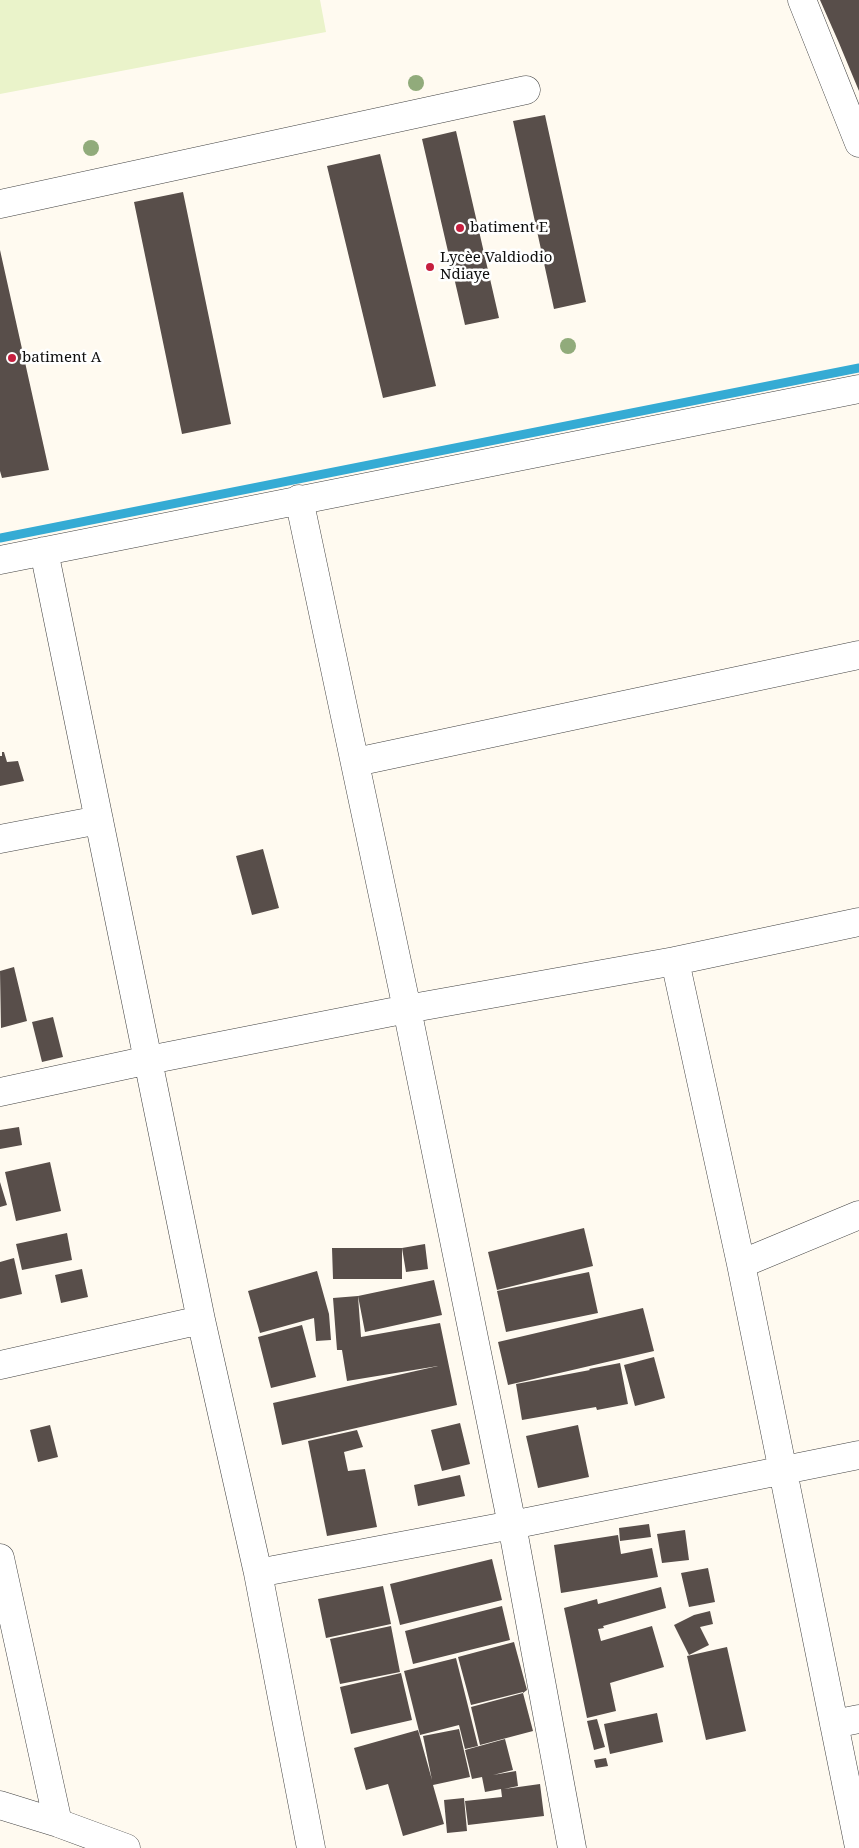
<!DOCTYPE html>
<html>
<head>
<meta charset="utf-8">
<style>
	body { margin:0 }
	canvas { display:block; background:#fffaf0 }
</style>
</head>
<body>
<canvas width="859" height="1848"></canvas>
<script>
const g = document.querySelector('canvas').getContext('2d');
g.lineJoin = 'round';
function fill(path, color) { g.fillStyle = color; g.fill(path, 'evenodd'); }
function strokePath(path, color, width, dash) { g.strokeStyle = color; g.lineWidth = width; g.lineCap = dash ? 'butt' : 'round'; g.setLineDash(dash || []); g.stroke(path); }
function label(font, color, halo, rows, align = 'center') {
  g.font = font + ' "Noto Serif",serif'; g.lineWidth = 5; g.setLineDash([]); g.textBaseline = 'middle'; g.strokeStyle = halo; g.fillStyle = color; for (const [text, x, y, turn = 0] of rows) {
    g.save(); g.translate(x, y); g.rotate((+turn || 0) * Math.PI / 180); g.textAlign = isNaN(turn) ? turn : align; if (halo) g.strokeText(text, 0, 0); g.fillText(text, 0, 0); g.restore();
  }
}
const pitch = new Path2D(`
	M 0,0 L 320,0 L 326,32 L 0,94 Z`);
const stream = new Path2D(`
	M 0,538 L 859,368`);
const building = new Path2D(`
	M 820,0 L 859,0 L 859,91 L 839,43 Z
	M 545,115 L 586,302 L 554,309 L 513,121 Z
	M 456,131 L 499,318 L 465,325 L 422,139 Z
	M 380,154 L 436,386 L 383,398 L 327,166 Z
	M 183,192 L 231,424 L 182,434 L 134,202 Z
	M 0,250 L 49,470 L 2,478 L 0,471 Z
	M 2,752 L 4,752 L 7,762 L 18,761 L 24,781 L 0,786 L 0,756 L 2,756 Z
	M 263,849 L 279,908 L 252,915 L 236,856 Z
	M 14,967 L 27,1021 L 1,1028 L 0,971 Z
	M 53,1017 L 63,1057 L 42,1062 L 32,1022 Z
	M 19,1127 L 22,1145 L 0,1149 L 0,1130 Z
	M 50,1162 L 61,1211 L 16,1221 L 5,1172 Z
	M 0,1182 L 7,1205 L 0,1207 Z
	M 584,1228 L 593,1266 L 497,1290 L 488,1252 Z
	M 67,1233 L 72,1260 L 22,1270 L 16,1244 Z
	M 425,1244 L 428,1269 L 406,1272 L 402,1248 L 402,1279 L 333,1279 L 332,1248 L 402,1248 Z
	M 14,1258 L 22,1294 L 0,1299 L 0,1262 Z
	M 82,1269 L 88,1297 L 61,1303 L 55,1275 Z
	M 317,1271 L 329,1314 L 331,1340 L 316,1341 L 314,1318 L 260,1333 L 248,1291 Z
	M 589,1272 L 598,1313 L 506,1332 L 497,1291 Z
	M 434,1280 L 442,1315 L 365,1332 L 358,1296 Z
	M 358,1296 L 361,1337 L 440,1323 L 457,1405 L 282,1445 L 273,1403 L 438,1366 L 347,1381 L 342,1350 L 337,1350 L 333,1298 Z
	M 643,1308 L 654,1351 L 508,1385 L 498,1342 Z
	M 302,1325 L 316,1377 L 271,1388 L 258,1337 Z
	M 654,1357 L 665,1398 L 635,1406 L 624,1365 Z
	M 620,1363 L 628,1404 L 597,1410 L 596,1407 L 522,1420 L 516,1384 L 590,1370 L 589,1369 Z
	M 460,1423 L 470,1464 L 442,1471 L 431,1430 Z
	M 50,1425 L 58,1457 L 38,1462 L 30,1430 Z
	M 578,1425 L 589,1477 L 538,1488 L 526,1436 Z
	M 357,1430 L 363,1447 L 344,1452 L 348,1471 L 365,1469 L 377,1527 L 327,1536 L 308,1441 Z
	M 460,1475 L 465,1496 L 418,1506 L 414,1485 Z
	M 649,1524 L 651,1537 L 620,1541 L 619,1528 Z
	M 685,1530 L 689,1560 L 662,1563 L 657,1534 Z
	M 618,1535 L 621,1554 L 652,1548 L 658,1577 L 561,1593 L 554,1545 Z
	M 492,1559 L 502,1600 L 400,1625 L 390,1584 Z
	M 708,1568 L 715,1602 L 689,1607 L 681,1573 Z
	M 383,1586 L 391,1624 L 326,1638 L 318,1599 Z
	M 661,1587 L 666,1608 L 603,1626 L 604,1628 L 598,1629 L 601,1641 L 652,1626 L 664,1667 L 610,1683 L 616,1711 L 587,1718 L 564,1608 L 597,1599 L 598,1604 Z
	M 502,1606 L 510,1640 L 413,1664 L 405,1631 Z
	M 710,1611 L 713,1624 L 700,1627 L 709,1645 L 689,1655 L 674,1625 L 694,1615 Z
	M 391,1626 L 400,1672 L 340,1684 L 330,1639 Z
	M 514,1642 L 527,1690 L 523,1693 L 523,1692 L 471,1705 L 458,1657 Z
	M 727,1647 L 746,1731 L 706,1740 L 687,1656 Z
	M 456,1658 L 478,1746 L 465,1749 L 459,1725 L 420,1735 L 404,1671 Z
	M 401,1673 L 412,1720 L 351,1734 L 340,1687 Z
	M 523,1693 L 533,1731 L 480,1745 L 471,1707 Z
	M 657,1713 L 663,1742 L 610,1754 L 604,1724 Z
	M 597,1719 L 605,1747 L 594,1750 L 587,1721 Z
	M 459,1729 L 470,1777 L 433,1785 L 444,1824 L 403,1836 L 388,1784 L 366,1790 L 354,1748 L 418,1730 L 432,1780 L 423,1736 Z
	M 505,1739 L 513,1770 L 493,1775 L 516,1771 L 518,1786 L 504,1789 L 540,1784 L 544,1816 L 468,1825 L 465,1801 L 502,1797 L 501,1789 L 485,1792 L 482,1777 L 472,1779 L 465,1750 Z
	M 606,1758 L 608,1766 L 596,1768 L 594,1760 Z
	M 464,1798 L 467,1831 L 447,1833 L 444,1800 Z`);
const minor = new Path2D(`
	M 802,0 L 859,143
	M 0,204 L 526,90
	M 299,499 L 407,1009 L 512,1525 L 572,1848
	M 44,551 L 201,1320 L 258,1573 L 311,1848
	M 0,560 L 859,389
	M 356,762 L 859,655
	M 0,839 L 99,820
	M 675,961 L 741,1264 L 859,1847
	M 0,1092 L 149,1060 L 407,1009 L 675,961 L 859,922
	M 741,1264 L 859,1215
	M 0,1365 L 201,1320
	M 0,1558 L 58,1823
	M 258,1573 L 512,1525 L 859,1455
	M 834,1724 L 859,1719
	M 0,1805 L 58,1823 L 126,1848`);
const trees = [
	[416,83],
	[91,148],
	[568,346]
];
const markers = [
	[460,228,5,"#c61f3f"],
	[430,267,5,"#c61f3f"],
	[12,358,5,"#c61f3f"]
];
const poiNames = [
	["batiment E",470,228],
	["Lycèe Valdiodio",440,258],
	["Ndiaye",440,275],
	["batiment A",22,358]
];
fill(pitch, '#eaf3ca');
strokePath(stream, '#35abd4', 9);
fill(building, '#584e4a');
strokePath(minor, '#424242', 29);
strokePath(minor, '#fff', 28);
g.fillStyle = '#91ab7b';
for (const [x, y] of trees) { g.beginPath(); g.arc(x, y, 8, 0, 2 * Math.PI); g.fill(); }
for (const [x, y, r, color] of markers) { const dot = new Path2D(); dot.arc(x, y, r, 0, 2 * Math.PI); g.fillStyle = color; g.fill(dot); strokePath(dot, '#fff', 2); }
label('15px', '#0f0f0f', '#fff', poiNames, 'left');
</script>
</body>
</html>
